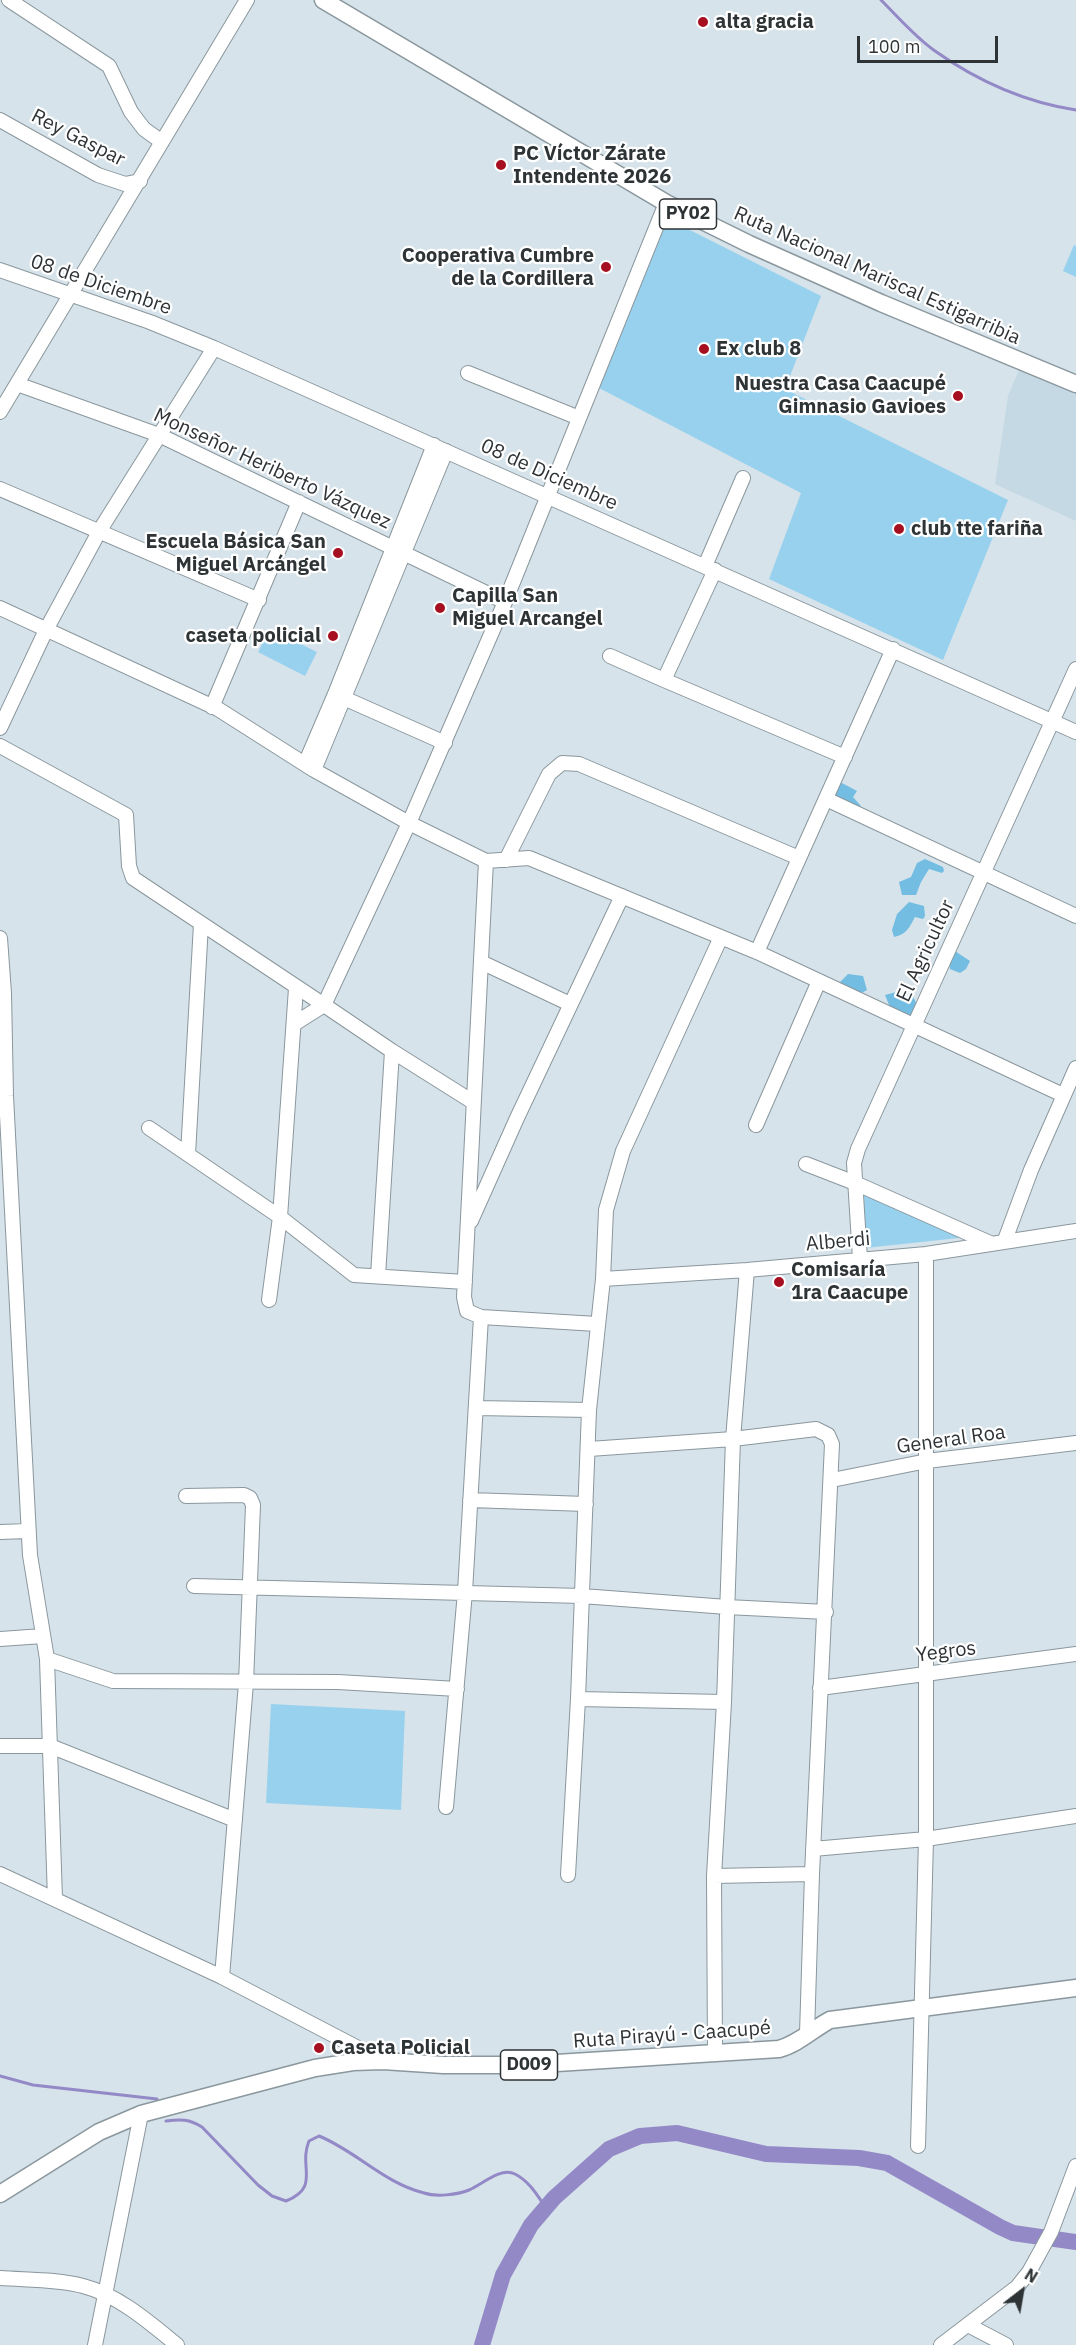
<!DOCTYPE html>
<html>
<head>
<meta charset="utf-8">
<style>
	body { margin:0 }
	#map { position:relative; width:1076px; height:2345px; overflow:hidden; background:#d6e3ea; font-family:"IBM Plex Sans",sans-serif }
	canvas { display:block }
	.north { position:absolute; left:992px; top:2261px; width:60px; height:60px; -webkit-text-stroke:4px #fff; paint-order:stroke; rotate:31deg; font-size:16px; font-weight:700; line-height:24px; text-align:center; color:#2e3336 }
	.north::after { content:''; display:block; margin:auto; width:21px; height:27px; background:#2e3336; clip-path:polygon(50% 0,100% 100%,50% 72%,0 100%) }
	.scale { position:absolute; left:857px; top:36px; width:141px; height:27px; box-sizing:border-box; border:3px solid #2e3336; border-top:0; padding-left:8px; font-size:18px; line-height:21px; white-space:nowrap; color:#2e3336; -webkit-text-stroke:4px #fff; paint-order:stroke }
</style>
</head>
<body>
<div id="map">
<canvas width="1076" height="2345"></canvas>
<div class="north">N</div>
<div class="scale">100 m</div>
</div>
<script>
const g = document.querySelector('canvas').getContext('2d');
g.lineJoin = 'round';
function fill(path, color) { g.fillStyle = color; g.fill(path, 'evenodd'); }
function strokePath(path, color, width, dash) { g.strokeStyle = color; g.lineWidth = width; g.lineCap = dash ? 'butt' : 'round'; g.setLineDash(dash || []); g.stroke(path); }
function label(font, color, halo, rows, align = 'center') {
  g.font = font + ' "IBM Plex Sans",sans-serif'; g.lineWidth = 4.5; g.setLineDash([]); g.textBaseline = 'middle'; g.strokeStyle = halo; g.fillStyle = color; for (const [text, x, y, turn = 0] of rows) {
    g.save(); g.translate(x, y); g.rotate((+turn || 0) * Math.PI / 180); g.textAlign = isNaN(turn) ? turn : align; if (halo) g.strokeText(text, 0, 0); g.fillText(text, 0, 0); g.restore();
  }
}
const built = new Path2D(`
	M 1021,365 L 1076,389 L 1076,521 L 995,484 L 1008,396 Z`);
const green = new Path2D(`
	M 668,219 L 821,296 L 785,389 L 1008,500 L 943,660 L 769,579 L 801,493 L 599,388 Z
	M 1074,245 L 1076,246 L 1076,277 L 1063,271 Z
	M 270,629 L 317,652 L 305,676 L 258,652 Z
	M 864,1193 L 968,1237 L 865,1248 Z
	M 271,1704 L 405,1711 L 401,1810 L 266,1803 Z`);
const forest = new Path2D(`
	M 842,783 L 857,791 L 853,797 L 861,806 L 858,810 L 833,797 L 836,785 Z
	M 925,859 L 943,867 L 944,871 L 942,873 L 929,869 L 921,882 L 916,895 L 902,895 L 899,882 L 911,877 L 917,863 Z
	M 909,902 L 924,906 L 925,916 L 923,919 L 915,917 C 909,928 907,934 894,937 L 892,930 L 897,914 Z
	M 955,951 L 970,961 L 966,969 L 960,973 L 950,969 L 949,959 Z
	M 848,974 L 863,976 L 867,990 L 858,995 L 838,984 Z
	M 900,991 L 912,994 L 917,1005 L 911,1015 L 891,1010 L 885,995 Z`);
const stream = new Path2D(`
	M 881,0 C 898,17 915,37 935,51 C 979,82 1024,102 1076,110
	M 0,2076 L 33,2085 L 157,2099
	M 166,2121 C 181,2119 189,2119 202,2127 L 258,2185 L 272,2196 L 286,2201 C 321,2187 298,2167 309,2141 L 319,2136 C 356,2151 384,2183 424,2193 C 436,2197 457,2195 469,2190 C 483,2184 500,2167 515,2174 C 529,2181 537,2195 546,2208`);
const river = new Path2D(`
	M 482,2345 L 503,2275 L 531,2225 L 554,2198 L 609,2149 L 640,2136 L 677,2133 L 766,2154 L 859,2158 L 887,2163 L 1000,2227 L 1013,2233 L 1076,2242`);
const minor = new Path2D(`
	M 9,0 L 109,66 L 131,112 L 144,129 L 162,142
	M 0,120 L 98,175 L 125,184 L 140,181
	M 0,270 L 150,322 L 214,348 L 1076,732
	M 468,373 L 579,418
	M 17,384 L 159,435 L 505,602
	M 0,412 L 247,0
	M 0,489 L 259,600
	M 705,566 L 743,478
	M 715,570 L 664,680 L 845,757
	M 0,608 L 218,709 L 314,770 L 409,823 L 486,861 L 529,858 L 757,952 L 1063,1095
	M 610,656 L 664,680
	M 337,695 L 445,743
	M 212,707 L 299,502
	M 0,728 L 46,630 L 100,530 L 214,348
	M 0,746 L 126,815 L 129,866 L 133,878 L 324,1005 L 409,823 L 505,602 L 666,203
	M 305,764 L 335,694 L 434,445
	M 314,770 L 446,451
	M 826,799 L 1076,916
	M 506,860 L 549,774 L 562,763 L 579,764 L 799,858
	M 486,861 L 464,1297 L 467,1311 L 481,1317 L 597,1324
	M 0,938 L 4,993 L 6,1096 L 30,1555 L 47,1659 L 55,1899
	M 757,952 L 893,649
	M 481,962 L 570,1004
	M 294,1024 L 324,1005 L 392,1051 L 473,1102
	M 756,1125 L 819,981
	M 149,1128 L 280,1217 L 354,1275 L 465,1282
	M 188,1154 L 201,924
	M 806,1164 L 855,1183 L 990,1243
	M 471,1221 L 517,1118 L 622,896
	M 1005,1240 L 1031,1170 L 1076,1068
	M 860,1259 L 854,1163 L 858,1149 L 1076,669
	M 378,1276 L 392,1051
	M 603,1279 L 747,1270 L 926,1254 L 1076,1231
	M 269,1300 L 280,1217 L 296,988
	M 476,1408 L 589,1410
	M 589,1449 L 733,1439 L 816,1429 L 828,1435 L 832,1444 L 812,1874 L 807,2034
	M 832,1480 L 927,1461 L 1076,1443
	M 186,1496 L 244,1495 L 250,1498 L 253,1505 L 246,1683 L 222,1977
	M 470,1500 L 586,1504
	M 0,1532 L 28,1531
	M 194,1586 L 582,1596 L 727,1607 L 826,1612
	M 0,1639 L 43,1636
	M 47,1659 L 113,1681 L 338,1682 L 457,1689
	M 820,1688 L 1076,1654
	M 578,1699 L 724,1702
	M 0,1746 L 50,1746 L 235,1820
	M 446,1807 L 465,1592 L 481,1317
	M 813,1849 L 926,1839 L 1076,1816
	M 0,1874 L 222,1977 L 383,2061
	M 568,1875 L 578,1699 L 589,1410 L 603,1279 L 606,1210 L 623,1151 L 721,937
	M 714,1876 L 812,1874
	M 715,2054 L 714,1876 L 724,1702 L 733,1439 L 747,1270
	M 918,2146 L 926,1839 L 926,1254
	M 0,2278 C 27,2280 57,2279 83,2286 C 118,2295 149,2322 177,2345
	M 968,2325 L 1006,2345
	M 95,2345 L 141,2114
	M 941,2345 L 1017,2287 L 1029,2272 L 1051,2232 L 1076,2166`);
const major = new Path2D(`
	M 323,0 L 666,203 L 749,244 L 881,303 L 1076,384
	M 0,2194 L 99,2132 L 141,2114 L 315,2068 L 353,2062 L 383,2061 L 443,2065 L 525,2065 L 779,2049 C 798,2044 813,2029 830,2020 L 1076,1988`);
const markers = [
	[703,22,6,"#a60f1f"],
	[501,165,6,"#a60f1f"],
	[606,267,6,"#a60f1f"],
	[704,349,6,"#a60f1f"],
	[958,396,6,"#a60f1f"],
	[899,529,6,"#a60f1f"],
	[338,553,6,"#a60f1f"],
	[440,608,6,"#a60f1f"],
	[333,636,6,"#a60f1f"],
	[779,1282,6,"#a60f1f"],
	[319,2048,6,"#a60f1f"]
];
const shields = [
	[688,214,57],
	[529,2065,57]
];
const shieldNames = [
	["PY02",688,214],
	["D009",529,2065]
];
const poiNames = [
	["alta gracia",715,22],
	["PC Víctor Zárate",513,154],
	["Intendente 2026",513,177],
	["Cooperativa Cumbre",594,256,"right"],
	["de la Cordillera",594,279,"right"],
	["Ex club 8",716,349],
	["Nuestra Casa Caacupé",946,384,"right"],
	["Gimnasio Gavioes",946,407,"right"],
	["club tte fariña",911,529],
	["Escuela Básica San",326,542,"right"],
	["Miguel Arcángel",326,565,"right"],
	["Capilla San",452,596],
	["Miguel Arcangel",452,619],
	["caseta policial",321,636,"right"],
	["Comisaría",791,1270],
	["1ra Caacupe",791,1293],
	["Caseta Policial",331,2048]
];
const streetNames = [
	["Rey Gaspar",78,138,27],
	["Ruta Nacional Mariscal Estigarribia",877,276,24],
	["08 de Diciembre",101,285,19],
	["Monseñor Heriberto Vázquez",272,469,25],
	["08 de Diciembre",549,475,24],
	["El Agricultor",926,951,-65],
	["Alberdi",838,1242,-5],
	["General Roa",951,1440,-8],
	["Yegros",946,1652,-7],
	["Ruta Pirayú - Caacupé",672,2035,-4]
];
fill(built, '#c4d9e4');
fill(green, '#98d1ee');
fill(forest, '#72bde1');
strokePath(stream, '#9489c7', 3);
strokePath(river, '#9489c7', 16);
strokePath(minor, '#8a979d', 16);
strokePath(major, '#8a979d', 19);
strokePath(minor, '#fff', 14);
strokePath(major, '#fff', 16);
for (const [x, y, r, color] of markers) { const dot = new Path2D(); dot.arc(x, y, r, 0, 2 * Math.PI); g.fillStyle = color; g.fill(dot); strokePath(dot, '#fff', 2); }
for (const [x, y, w] of shields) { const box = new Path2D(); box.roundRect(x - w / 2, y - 15, w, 30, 4.5); g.fillStyle = '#fff'; g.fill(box); strokePath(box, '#2e3336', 1.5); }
label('bold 18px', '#2e3336', null, shieldNames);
label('bold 20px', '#2e3336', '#fff', poiNames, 'left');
label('20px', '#2e3336', '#fff', streetNames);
</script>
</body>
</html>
